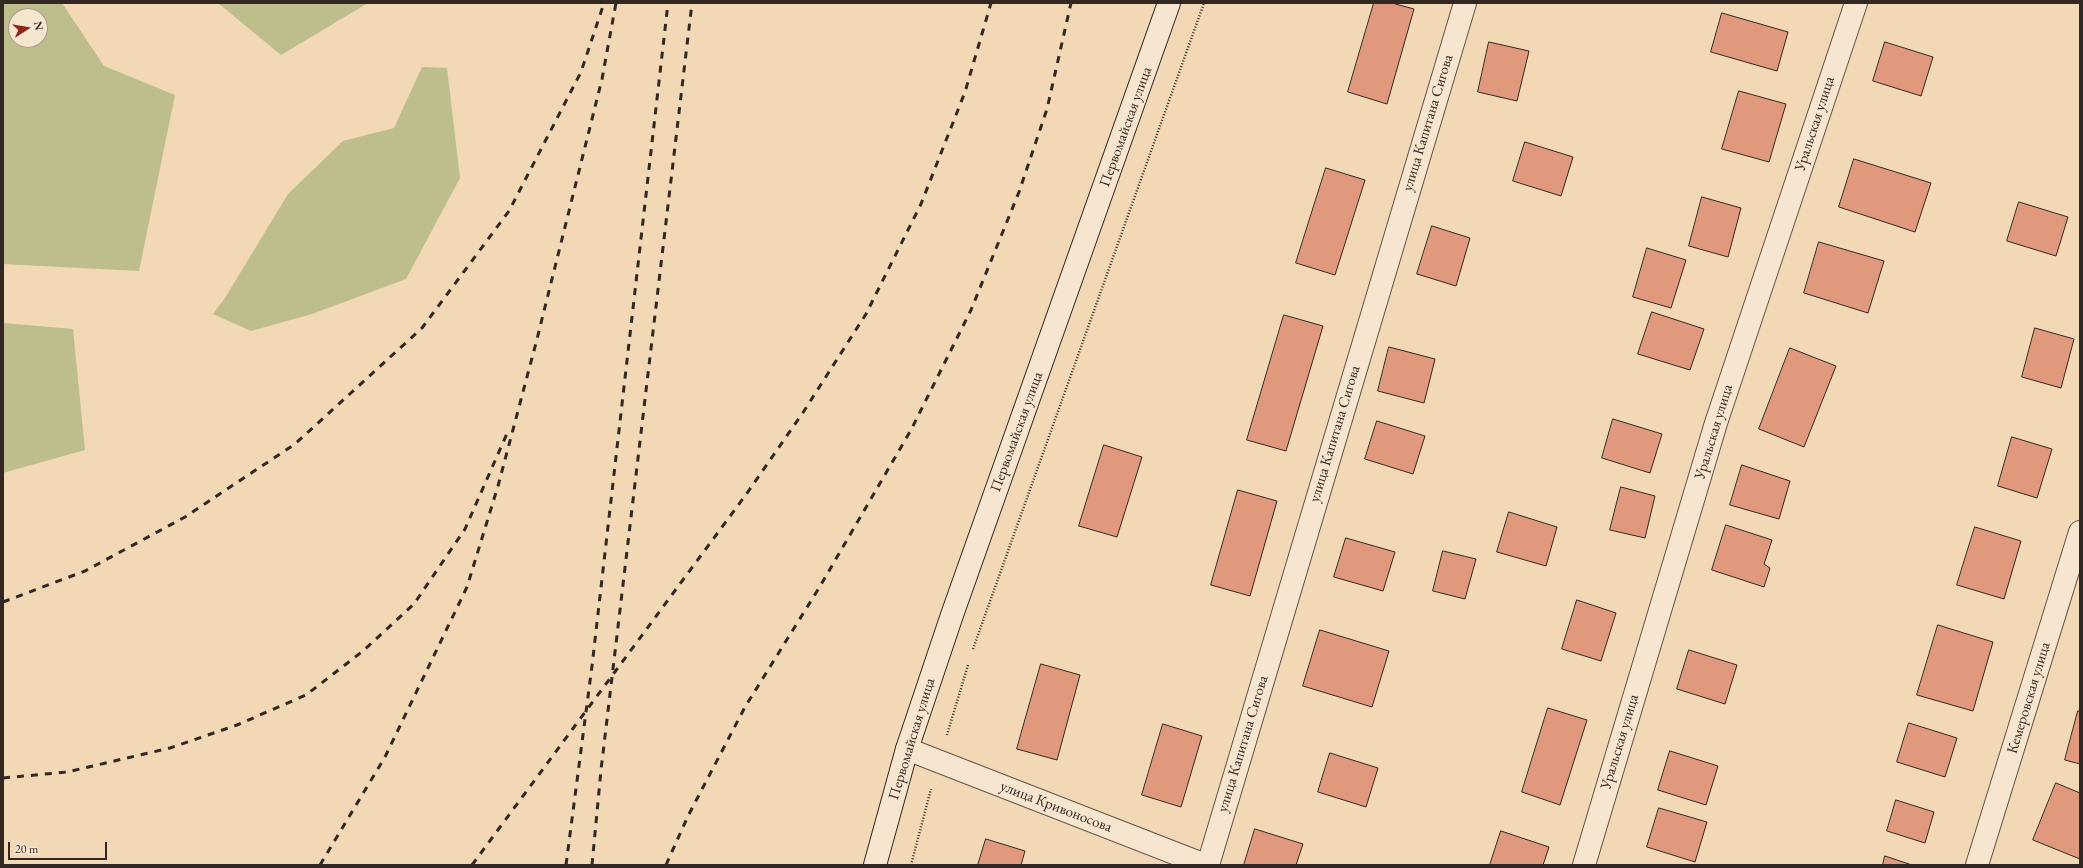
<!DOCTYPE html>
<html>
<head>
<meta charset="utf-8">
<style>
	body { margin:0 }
	#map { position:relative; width:2083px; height:868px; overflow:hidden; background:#f2d8b5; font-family:"EB Garamond",serif }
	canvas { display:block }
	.frame { position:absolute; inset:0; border:4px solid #332721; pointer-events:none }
	.north { position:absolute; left:8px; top:8px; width:40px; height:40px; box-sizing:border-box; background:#f7e6cf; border:1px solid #a99a89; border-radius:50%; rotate:78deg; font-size:11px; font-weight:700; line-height:16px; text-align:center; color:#332721 }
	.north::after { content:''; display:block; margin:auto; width:14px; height:18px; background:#8f2418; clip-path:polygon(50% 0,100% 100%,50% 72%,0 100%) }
	.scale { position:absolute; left:8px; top:842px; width:99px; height:18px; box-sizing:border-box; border:2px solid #332721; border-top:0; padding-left:5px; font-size:12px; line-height:14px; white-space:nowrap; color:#332721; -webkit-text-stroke:3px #f7e6cf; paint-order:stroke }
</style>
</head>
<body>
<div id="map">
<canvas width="2083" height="868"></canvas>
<div class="frame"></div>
<div class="north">N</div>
<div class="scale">20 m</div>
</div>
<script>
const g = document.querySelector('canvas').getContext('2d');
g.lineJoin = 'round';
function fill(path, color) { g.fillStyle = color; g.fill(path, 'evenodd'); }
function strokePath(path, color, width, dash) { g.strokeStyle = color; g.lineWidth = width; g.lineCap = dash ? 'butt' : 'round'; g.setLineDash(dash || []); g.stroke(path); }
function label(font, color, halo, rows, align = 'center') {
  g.font = font + ' "EB Garamond",serif'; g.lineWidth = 3; g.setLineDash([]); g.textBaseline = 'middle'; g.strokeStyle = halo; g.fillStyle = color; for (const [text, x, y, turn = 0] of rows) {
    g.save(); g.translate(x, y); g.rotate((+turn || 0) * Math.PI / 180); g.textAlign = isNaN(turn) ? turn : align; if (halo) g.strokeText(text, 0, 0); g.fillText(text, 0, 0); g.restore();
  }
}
const green = new Path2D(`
	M 3,3 L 62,3 L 104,66 L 175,95 L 139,271 L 3,264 ZM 16,16 L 40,16 L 40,40 L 16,40 Z
	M 218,3 L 368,3 L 281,55 Z
	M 422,67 L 447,68 L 460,178 L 406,279 L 312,314 L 251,331 L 213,314 L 225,298 L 288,194 L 343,141 L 394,128 Z
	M 3,323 L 73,329 L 85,450 L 3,473 Z`);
const building = new Path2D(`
	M 1374,3 L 1392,3 L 1414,9 L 1387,104 L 1348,92 Z
	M 1722,13 L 1788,32 L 1777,71 L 1711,52 Z
	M 1489,42 L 1529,51 L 1517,101 L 1478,92 Z
	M 1885,42 L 1933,57 L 1921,96 L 1873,81 Z
	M 1739,91 L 1786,104 L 1769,162 L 1722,149 Z
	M 1525,142 L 1573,157 L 1561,196 L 1513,181 Z
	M 1854,159 L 1931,183 L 1915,232 L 1839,207 Z
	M 1326,168 L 1365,180 L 1335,275 L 1296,263 Z
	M 1702,197 L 1741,208 L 1728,257 L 1689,246 Z
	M 2019,202 L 2068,217 L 2056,256 L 2007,241 Z
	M 1432,226 L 1470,238 L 1456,286 L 1417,274 Z
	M 1819,242 L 1884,261 L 1868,313 L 1804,293 Z
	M 1647,248 L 1686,260 L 1671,308 L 1633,297 Z
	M 1652,312 L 1704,329 L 1690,370 L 1638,354 Z
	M 1284,315 L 1323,326 L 1286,451 L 1247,440 Z
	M 2035,328 L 2074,339 L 2061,388 L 2022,377 Z
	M 1389,347 L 1435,359 L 1424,403 L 1378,391 Z
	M 1790,348 L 1836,366 L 1804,447 L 1759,429 Z
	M 1613,419 L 1662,434 L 1650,473 L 1602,458 Z
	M 1377,421 L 1425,436 L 1413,474 L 1365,459 Z
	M 2012,437 L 2052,449 L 2037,498 L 1998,486 Z
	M 1104,445 L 1142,457 L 1117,537 L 1079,526 Z
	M 1742,465 L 1790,481 L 1779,519 L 1730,505 Z
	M 1621,487 L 1655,496 L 1645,538 L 1610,530 Z
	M 1238,490 L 1277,501 L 1250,596 L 1211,585 Z
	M 1509,512 L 1557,527 L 1546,566 L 1497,552 Z
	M 1726,525 L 1772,540 L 1764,564 L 1770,568 L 1764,587 L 1712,570 Z
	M 1975,527 L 2021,541 L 2004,599 L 1957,585 Z
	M 1346,538 L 1395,552 L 1383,591 L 1334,577 Z
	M 1443,551 L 1476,559 L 1465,599 L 1433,591 Z
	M 1577,600 L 1616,613 L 1601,661 L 1562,649 Z
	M 1938,625 L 1993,642 L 1973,711 L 1917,695 Z
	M 1320,630 L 1389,651 L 1372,707 L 1303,686 Z
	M 1689,650 L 1737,665 L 1725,704 L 1677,689 Z
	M 1041,664 L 1080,675 L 1057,760 L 1017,749 Z
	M 1548,708 L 1587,720 L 1560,805 L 1522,792 Z
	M 2078,711 L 2080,711 L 2080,764 L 2065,760 Z
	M 1909,723 L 1957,738 L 1945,777 L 1897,762 Z
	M 1163,724 L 1202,736 L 1181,807 L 1142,795 Z
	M 1670,751 L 1718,766 L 1706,805 L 1658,790 Z
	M 1330,753 L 1378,768 L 1366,807 L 1318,792 Z
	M 2056,783 L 2080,793 L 2080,859 L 2033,840 Z
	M 1896,800 L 1934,812 L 1925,843 L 1887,831 Z
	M 1659,808 L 1707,822 L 1695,862 L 1647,847 Z
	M 1255,829 L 1303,844 L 1296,865 L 1244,865 Z
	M 1501,831 L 1549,847 L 1543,865 L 1490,865 Z
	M 986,839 L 1025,851 L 1021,865 L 978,865 Z
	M 1885,856 L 1912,865 L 1883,865 Z`);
const path = new Path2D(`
	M 973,649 L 1204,3
	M 947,735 L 968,665
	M 911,865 L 931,789`);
const street = new Path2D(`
	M 907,749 L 1205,865
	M 1208,865 L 1465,3
	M 1584,865 L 1716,423 L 1856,3
	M 1977,865 L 2080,532`);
const secondary = new Path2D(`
	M 875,865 L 907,749 L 952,615 L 1169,3`);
const rail = new Path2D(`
	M 3,602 L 85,571 L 185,517 L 295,444 L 422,328 L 509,211 L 581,72 L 604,3
	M 3,778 L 67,772 L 170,748 L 237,725 L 306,695 L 363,651 L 414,604 L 465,529 L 509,429
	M 320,865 L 385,757 L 467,587 L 498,486 L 536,343 L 602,79 L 616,3
	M 472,865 L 745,496 L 804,411 L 866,314 L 921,204 L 965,92 L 991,3
	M 566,865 L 592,666 L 668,3
	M 592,865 L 601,770 L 692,3
	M 666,865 L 688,816 L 745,707 L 819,588 L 911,430 L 971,310 L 1019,192 L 1047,109 L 1071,3`);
const streetNames = [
	["улица Капитана Сигова",1428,123,-73],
	["Уральская улица",1815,124,-72],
	["Первомайская улица",1126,127,-70],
	["Первомайская улица",1017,432,-70],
	["Уральская улица",1714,432,-73],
	["улица Капитана Сигова",1335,434,-73],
	["Кемеровская улица",2029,698,-73],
	["Первомайская улица",912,739,-73],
	["Уральская улица",1620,742,-73],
	["улица Капитана Сигова",1243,744,-73],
	["улица Кривоносова",1056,807,21]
];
fill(green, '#bdbe8c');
fill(building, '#e1997e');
strokePath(building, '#332721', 1);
strokePath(street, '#635346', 24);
strokePath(secondary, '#332721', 24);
strokePath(path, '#332721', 2.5, [1, 2]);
strokePath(street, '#f7e6cf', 22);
strokePath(secondary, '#f7e6cf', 22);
strokePath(rail, '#332721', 3, [7, 7]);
label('15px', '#332721', '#f7e6cf', streetNames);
</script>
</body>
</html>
